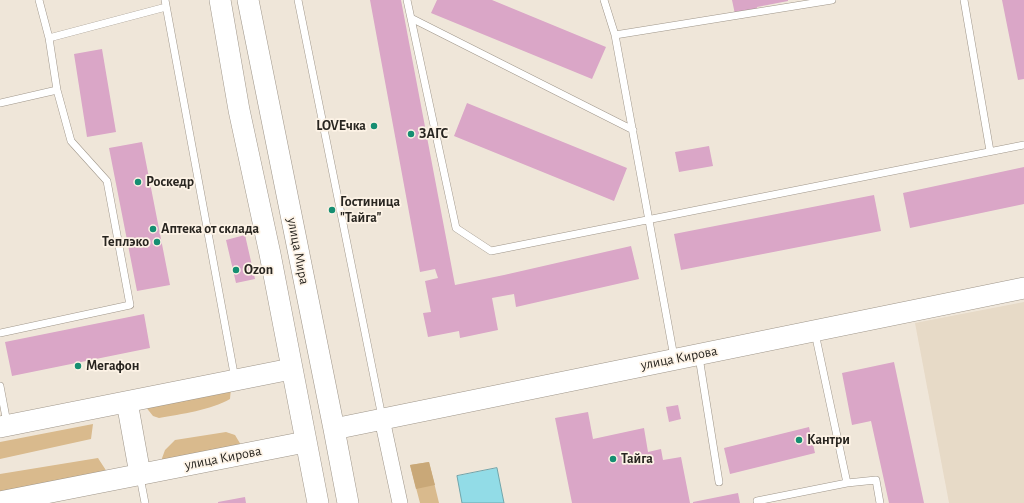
<!DOCTYPE html>
<html>
<head>
<meta charset="utf-8">
<style>
	body { margin:0 }
	canvas { display:block; background:#efe6d9 }
</style>
</head>
<body>
<canvas width="1024" height="503"></canvas>
<script>
const g = document.querySelector('canvas').getContext('2d');
g.lineJoin = 'round';
function fill(path, color) { g.fillStyle = color; g.fill(path, 'evenodd'); }
function strokePath(path, color, width, dash) { g.strokeStyle = color; g.lineWidth = width; g.lineCap = dash ? 'butt' : 'round'; g.setLineDash(dash || []); g.stroke(path); }
function label(font, color, halo, rows, align = 'center') {
  g.font = font + ' "Alegreya Sans",sans-serif'; g.lineWidth = 3.5; g.setLineDash([]); g.textBaseline = 'middle'; g.strokeStyle = halo; g.fillStyle = color; for (const [text, x, y, turn = 0] of rows) {
    g.save(); g.translate(x, y); g.rotate((+turn || 0) * Math.PI / 180); g.textAlign = isNaN(turn) ? turn : align; if (halo) g.strokeText(text, 0, 0); g.fillText(text, 0, 0); g.restore();
  }
}
const built = new Path2D(`
	M 1024,302 L 1024,503 L 949,503 L 915,323 Z`);
const green = new Path2D(`
	M 231,388 L 230,399 C 211,410 181,414 159,418 L 153,416 L 145,406 Z
	M 93,424 L 91,439 L 0,459 L 0,442 Z
	M 226,432 L 235,435 L 241,445 L 161,461 L 165,450 L 175,440 Z
	M 98,458 L 109,475 L 0,497 L 0,474 Z
	M 429,462 L 439,503 L 420,503 L 410,465 Z`);
const forest = new Path2D(`
	M 429,462 L 435,485 L 416,489 L 410,465 Z`);
const water = new Path2D(`
	M 497,468 L 504,503 L 462,503 L 457,476 Z`);
const building = new Path2D(`
	M 370,0 L 401,0 L 455,285 L 504,275 L 631,246 L 639,279 L 516,307 L 514,294 L 492,298 L 498,330 L 460,338 L 459,331 L 428,337 L 423,313 L 431,312 L 425,281 L 438,278 L 435,269 L 420,272 Z
	M 437,0 L 492,0 L 606,47 L 592,79 L 431,13 Z
	M 732,0 L 788,0 L 788,1 L 757,7 L 759,15 L 736,19 Z
	M 1002,0 L 1024,0 L 1024,79 L 1018,80 Z
	M 102,49 L 116,132 L 87,137 L 74,54 Z
	M 467,103 L 627,168 L 614,201 L 454,136 Z
	M 142,142 L 170,285 L 137,291 L 109,148 Z
	M 709,146 L 713,166 L 679,172 L 675,152 Z
	M 1024,167 L 1024,204 L 910,228 L 903,193 Z
	M 874,195 L 881,231 L 681,270 L 674,234 Z
	M 245,235 L 255,279 L 236,283 L 226,240 Z
	M 144,314 L 150,348 L 12,376 L 5,342 Z
	M 894,362 L 905,414 L 924,503 L 889,503 L 871,421 L 852,425 L 842,373 Z
	M 678,405 L 681,419 L 669,422 L 666,407 Z
	M 588,412 L 593,439 L 644,428 L 648,452 L 661,449 L 663,460 L 681,457 L 690,503 L 572,503 L 555,418 Z
	M 809,427 L 815,453 L 730,474 L 724,448 Z
	M 738,493 L 740,503 L 693,503 L 693,502 Z
	M 245,497 L 246,503 L 218,503 L 218,502 Z`);
const lane = new Path2D(`
	M 39,0 L 49,38
	M 165,0 L 235,379
	M 298,0 L 382,417
	M 407,0 L 456,228 L 491,251 L 1024,145
	M 604,0 L 615,35 L 674,357
	M 964,0 L 990,151
	M 411,18 L 633,130
	M 615,35 L 832,0
	M 0,103 L 57,90
	M 0,333 L 130,305 L 107,181 L 71,141 L 57,90 L 49,38 L 166,7
	M 815,333 L 847,483 L 876,480 L 880,503
	M 699,357 L 719,482
	M 0,386 L 7,423
	M 140,477 L 145,503
	M 757,501 L 847,483`);
const street = new Path2D(`
	M 382,419 L 400,503`);
const secondary = new Path2D(`
	M 220,0 L 239,110 L 270,254 L 318,503
	M 248,0 L 334,429 L 348,503
	M 127,402 L 140,474
	M 0,427 L 291,369
	M 334,429 L 1024,288
	M 0,502 L 305,442`);
const markers = [
	[374,126,4,"#158e72"],
	[411,134,4,"#158e72"],
	[138,182,4,"#158e72"],
	[332,210,4,"#158e72"],
	[153,229,4,"#158e72"],
	[157,242,4,"#158e72"],
	[236,270,4,"#158e72"],
	[78,366,4,"#158e72"],
	[799,440,4,"#158e72"],
	[613,459,4,"#158e72"]
];
const poiNames = [
	["LOVEчка",366,126,"right"],
	["ЗАГС",419,134],
	["Роскедр",146,182],
	["Гостиница",340,202],
	["\"Тайга\"",340,218],
	["Аптека от склада",161,229],
	["Теплэко",149,242,"right"],
	["Ozon",244,270],
	["Мегафон",86,366],
	["Кантри",807,440],
	["Тайга",621,459]
];
const streetNames = [
	["улица Мира",298,251,79],
	["улица Кирова",679,358,-11],
	["улица Кирова",223,458,-11]
];
fill(built, '#e7dac7');
fill(green, '#d9ba8d');
fill(forest, '#c9a878');
fill(water, '#92dce7');
strokePath(water, '#72a5ab', 1);
fill(building, '#daa6c7');
strokePath(lane, '#9f968a', 8);
strokePath(street, '#9f968a', 16);
strokePath(secondary, '#9f968a', 22);
strokePath(lane, '#fff', 7);
strokePath(street, '#fff', 15);
strokePath(secondary, '#fff', 21);
for (const [x, y, r, color] of markers) { const dot = new Path2D(); dot.arc(x, y, r, 0, 2 * Math.PI); g.fillStyle = color; g.fill(dot); strokePath(dot, '#fdf3e6', 1.5); }
label('bold 14px', '#282520', '#fdf3e6', poiNames, 'left');
label('14px', '#282520', '#fdf3e6', streetNames);
</script>
</body>
</html>
